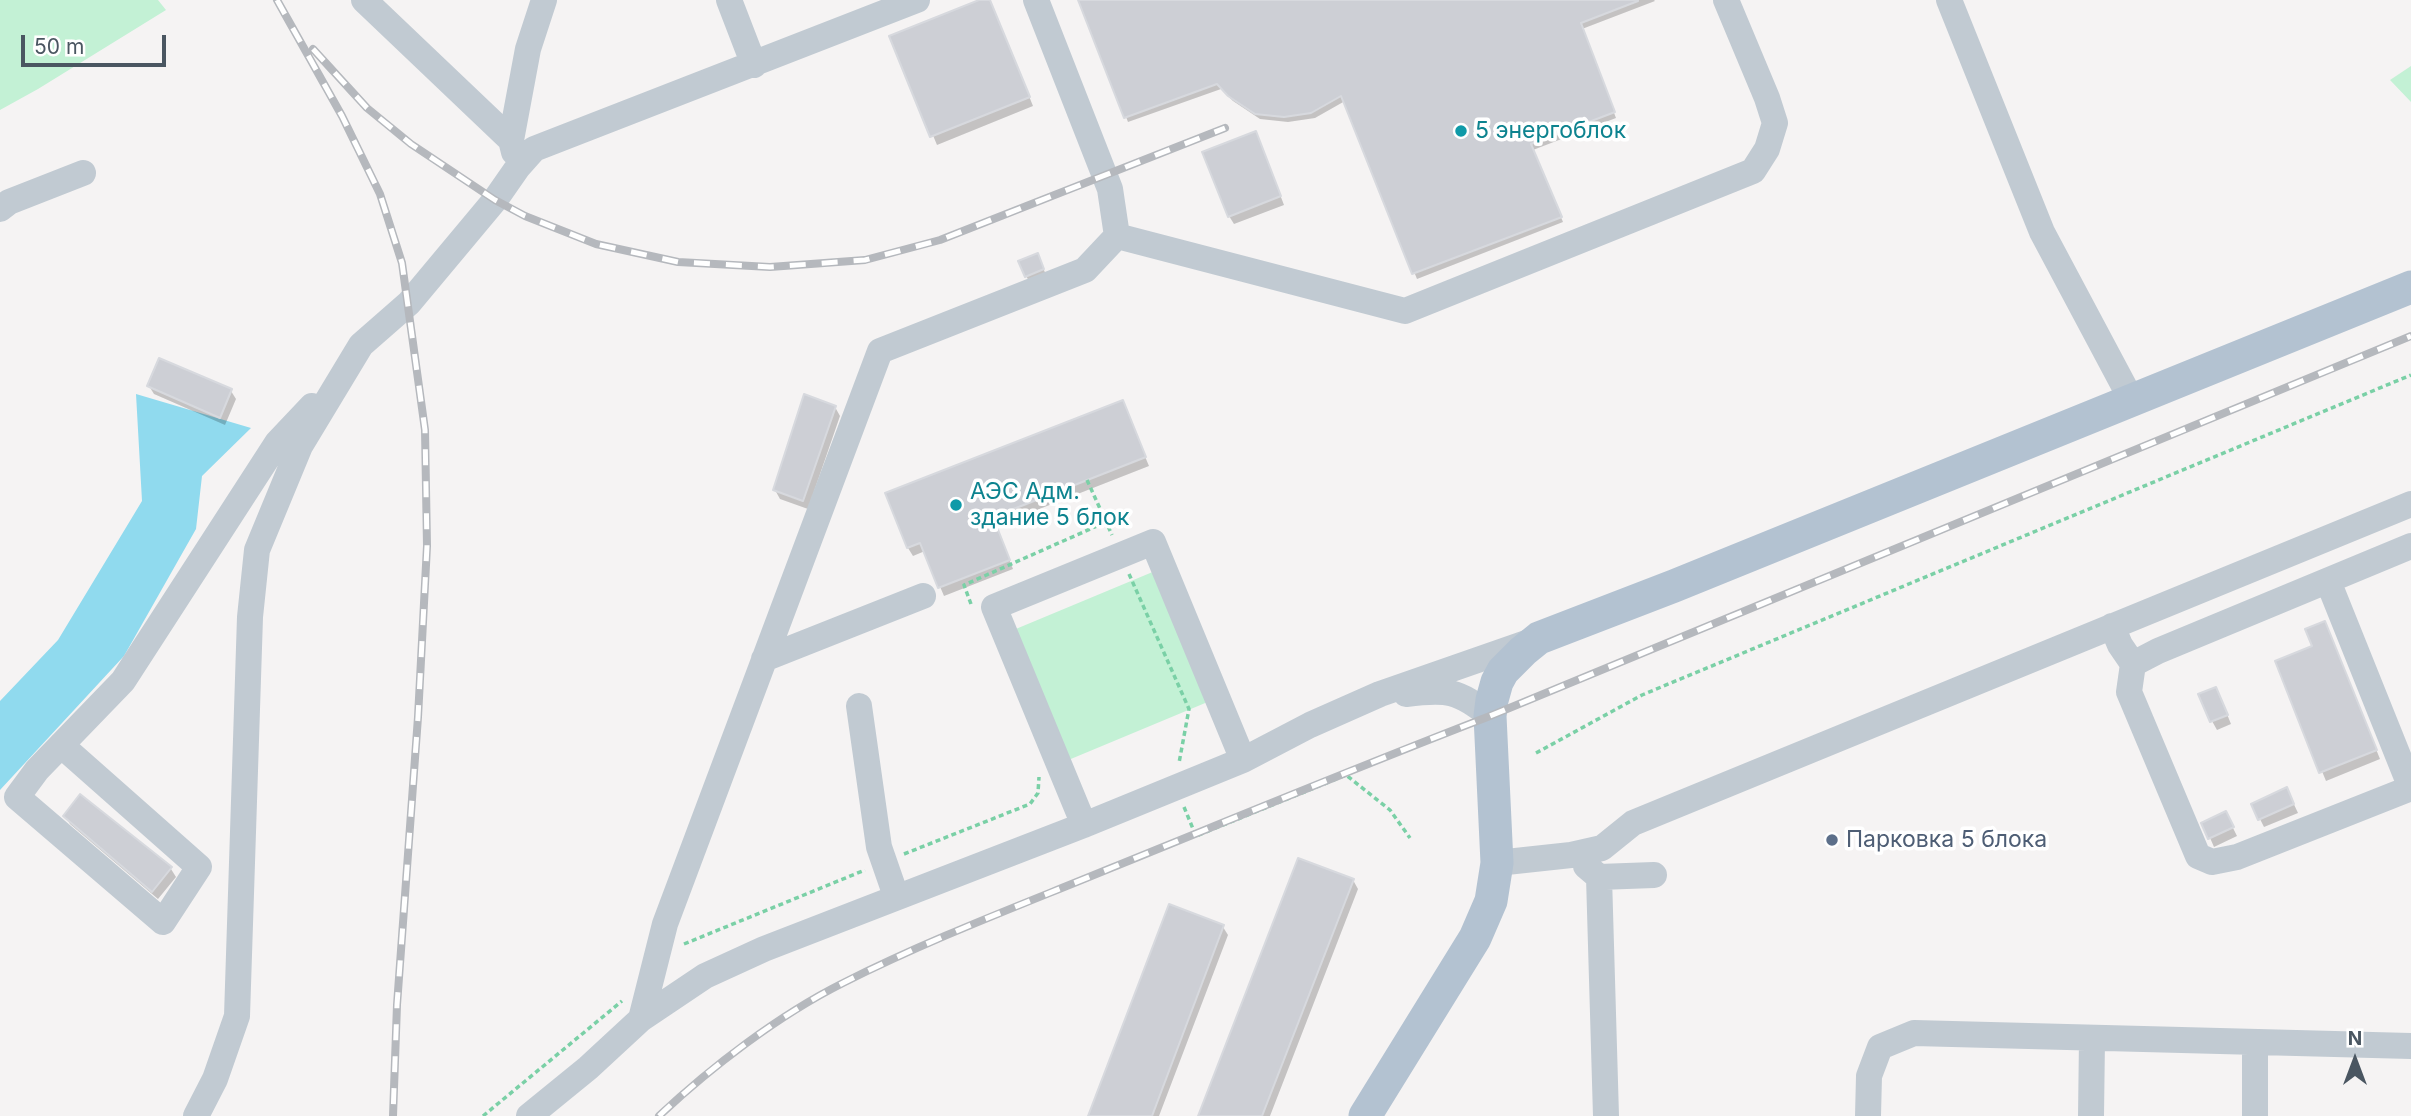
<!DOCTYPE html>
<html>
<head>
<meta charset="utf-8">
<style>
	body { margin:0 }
	#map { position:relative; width:2411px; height:1116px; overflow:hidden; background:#f5f3f3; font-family:Inter,sans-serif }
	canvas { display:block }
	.north { position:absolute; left:2320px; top:1025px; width:70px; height:70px; -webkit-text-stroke:5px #fff; paint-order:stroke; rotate:0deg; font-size:19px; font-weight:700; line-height:28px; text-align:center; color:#4a5661 }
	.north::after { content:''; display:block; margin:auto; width:24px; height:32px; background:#4a5661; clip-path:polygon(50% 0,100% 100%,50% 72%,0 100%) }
	.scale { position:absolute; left:21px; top:35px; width:145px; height:32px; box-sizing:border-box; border:4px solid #4a5661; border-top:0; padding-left:9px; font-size:21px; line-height:24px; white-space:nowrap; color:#4a5661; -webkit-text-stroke:5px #fff; paint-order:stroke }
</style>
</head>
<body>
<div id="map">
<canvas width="2411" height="1116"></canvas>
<div class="north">N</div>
<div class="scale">50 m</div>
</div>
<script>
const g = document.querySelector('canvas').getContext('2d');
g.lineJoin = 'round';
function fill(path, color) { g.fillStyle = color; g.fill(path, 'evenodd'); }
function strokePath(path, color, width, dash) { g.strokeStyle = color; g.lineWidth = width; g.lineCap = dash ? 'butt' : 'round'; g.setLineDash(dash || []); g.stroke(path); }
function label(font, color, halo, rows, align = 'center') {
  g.font = font + ' Inter,sans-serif'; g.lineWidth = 7; g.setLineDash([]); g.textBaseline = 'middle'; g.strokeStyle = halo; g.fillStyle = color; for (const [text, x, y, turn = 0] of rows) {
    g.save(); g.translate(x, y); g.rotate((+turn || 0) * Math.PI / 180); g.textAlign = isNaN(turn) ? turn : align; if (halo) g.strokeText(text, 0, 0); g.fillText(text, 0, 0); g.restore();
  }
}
const green = new Path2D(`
	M 0,0 L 158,0 L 166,10 L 38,89 L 0,110 Z
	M 2411,66 L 2411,102 L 2390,80 Z
	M 1155,571 L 1210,701 L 1066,761 L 1011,631 Z`);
const water = new Path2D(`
	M 136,394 L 251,428 L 202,476 L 196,529 L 124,656 L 0,790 L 0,701 L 58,640 L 142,501 Z`);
const shadow = new Path2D(`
	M 984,0 L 989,0 L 993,7 L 1033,106 L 937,145 L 892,37 Z
	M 1080,0 L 1654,0 L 1655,1 L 1582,29 L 1616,118 L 1533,150 L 1563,222 L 1417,279 L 1345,101 L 1315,118 L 1288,122 L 1260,119 L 1233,101 L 1221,89 L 1128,122 Z
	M 1260,142 L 1284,205 L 1234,224 L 1229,216 Z
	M 1040,260 L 1046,275 L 1029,281 L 1026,276 Z
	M 149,386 L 231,391 L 236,399 L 225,425 L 154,394 Z
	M 1122,402 L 1149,466 L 996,526 L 1013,569 L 944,596 L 925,551 L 913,556 L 908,548 L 887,494 Z
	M 835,407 L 840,416 L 808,509 L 780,499 L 775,490 Z
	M 2325,623 L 2380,759 L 2326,781 L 2277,662 L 2315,647 Z
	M 2220,697 L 2231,724 L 2217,730 L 2212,721 Z
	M 2291,798 L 2298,813 L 2264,827 L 2260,819 Z
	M 65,816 L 171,869 L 176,877 L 158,899 L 70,824 Z
	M 2230,822 L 2237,836 L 2214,847 L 2204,824 Z
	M 1353,880 L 1358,889 L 1270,1116 L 1200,1116 Z
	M 1223,927 L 1228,935 L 1159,1116 L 1090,1116 Z`);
const building = new Path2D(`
	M 979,0 L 990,0 L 1030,97 L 930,137 L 889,36 Z
	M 1078,0 L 1638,0 L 1638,1 L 1581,23 L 1615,112 L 1531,144 L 1562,217 L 1412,274 L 1341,96 L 1311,113 L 1284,117 L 1255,114 L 1228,96 L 1217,84 L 1124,118 Z
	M 1256,131 L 1281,196 L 1228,217 L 1202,152 Z
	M 1038,253 L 1044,269 L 1025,277 L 1018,261 Z
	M 159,358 L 232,389 L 220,418 L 147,386 Z
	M 804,394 L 836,406 L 803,501 L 773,490 Z
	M 1123,400 L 1146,457 L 993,517 L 1010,560 L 938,588 L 920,543 L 907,548 L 885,493 Z
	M 2325,621 L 2377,750 L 2319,773 L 2275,661 L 2312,646 L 2305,629 Z
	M 2216,687 L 2228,715 L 2210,722 L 2198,694 Z
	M 2287,787 L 2294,804 L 2258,820 L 2251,804 Z
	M 80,794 L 172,867 L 152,892 L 63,816 Z
	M 2226,811 L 2234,827 L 2208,839 L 2201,823 Z
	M 1298,858 L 1354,879 L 1262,1116 L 1198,1116 Z
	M 1169,904 L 1224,925 L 1152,1116 L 1088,1116 Z`);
const path = new Path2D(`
	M 1087,480 L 1112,535
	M 1129,574 L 1189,709 L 1179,763
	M 971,604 L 964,585 L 1106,522
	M 1536,753 L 1642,695 L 2411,375
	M 1184,807 L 1196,836 L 1346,775 L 1390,810 L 1410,838
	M 904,854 L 1030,804 L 1038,793 L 1039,777
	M 684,944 L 865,870
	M 483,1116 L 622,1001`);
const minor = new Path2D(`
	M 364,0 L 511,140
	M 729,0 L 754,65
	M 1949,0 L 2042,232 L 2132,401
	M 514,152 L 511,140 L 528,49 L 544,0
	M 0,209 L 9,202 L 83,173
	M 1117,236 L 1405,311 L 1753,171 L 1767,149 L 1775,123 L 1767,98 L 1726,0
	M 2328,581 L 2411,788
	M 2112,626 L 2120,645 L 2133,664 L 2129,692 L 2198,856 L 2212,862 L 2237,857 L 2411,788
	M 764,659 L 923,596
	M 2133,664 L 2158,651 L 2411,546
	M 1406,694 C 1447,689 1458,690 1490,716
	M 859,706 L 879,847 L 896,896
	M 61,745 L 199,867 L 163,922 L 17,797 L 37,770 L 123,681 L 277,443 L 312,406
	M 1084,825 L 994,607 L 1153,542 L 1243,760
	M 1497,863 L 1571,855 L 1602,848 L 1633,823 L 2411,504
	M 1586,866 L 1599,877 L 1654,875
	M 1599,877 L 1606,1116
	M 641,1019 L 665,924 L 880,351 L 1085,270 L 1117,236 L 1110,189 L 1036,0
	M 196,1116 L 215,1079 L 237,1016 L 250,617 L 257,550 L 300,446 L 361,345 L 409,303 L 495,200 L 518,167 L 534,149 L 917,0
	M 529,1116 L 588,1068 L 641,1019 L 705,976 L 764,949 L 1084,825 L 1243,760 L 1310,725 L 1380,694 L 1532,641
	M 1868,1116 L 1869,1076 L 1880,1047 L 1914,1033 L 2411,1046
	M 2091,1116 L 2092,1039
	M 2255,1116 L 2255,1044`);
const major = new Path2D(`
	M 1365,1116 L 1475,938 L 1491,901 L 1497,863 L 1490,716 L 1492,700 L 1497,682 L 1503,671 L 1523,651 L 1539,638 L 1674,586 L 2411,287`);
const rail = new Path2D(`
	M 277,0 L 342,116 L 380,194 L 402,263 L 425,430 L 427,546 L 418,717 L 397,1005 L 393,1116
	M 313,49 L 367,108 L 411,144 L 495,200 L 525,216 L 596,244 L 678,262 L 770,267 L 865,260 L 940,240 L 1225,128
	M 659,1116 C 711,1067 779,1015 843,983 C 930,939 1021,905 1111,868 C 1237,817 1363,765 1490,716 L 2411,336`);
const markers = [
	[1461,131,7,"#0f9aa8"],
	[956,505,7,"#0f9aa8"],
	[1832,840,7,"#5c6f8a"]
];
const cultureNames = [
	["5 энергоблок",1475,131],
	["АЭС Адм.",970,492],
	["здание 5 блок",970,518]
];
const serviceNames = [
	["Парковка 5 блока",1846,840]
];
fill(green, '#c3f1d5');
fill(water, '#90daee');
fill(shadow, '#0003');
fill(building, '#cdcfd5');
strokePath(building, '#d7d9de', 2);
strokePath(path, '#7ad0a6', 3.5, [5, 3.5]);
strokePath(minor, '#c1cad2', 26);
strokePath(major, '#b3c2d1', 33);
strokePath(rail, '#b5b8bd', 8);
strokePath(rail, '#fff', 5, [16]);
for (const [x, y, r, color] of markers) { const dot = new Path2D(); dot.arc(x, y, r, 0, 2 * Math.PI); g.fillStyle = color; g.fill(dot); strokePath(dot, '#fff', 2.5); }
label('23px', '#0d838f', '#fff', cultureNames, 'left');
label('23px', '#4e5e75', '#fff', serviceNames, 'left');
</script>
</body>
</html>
